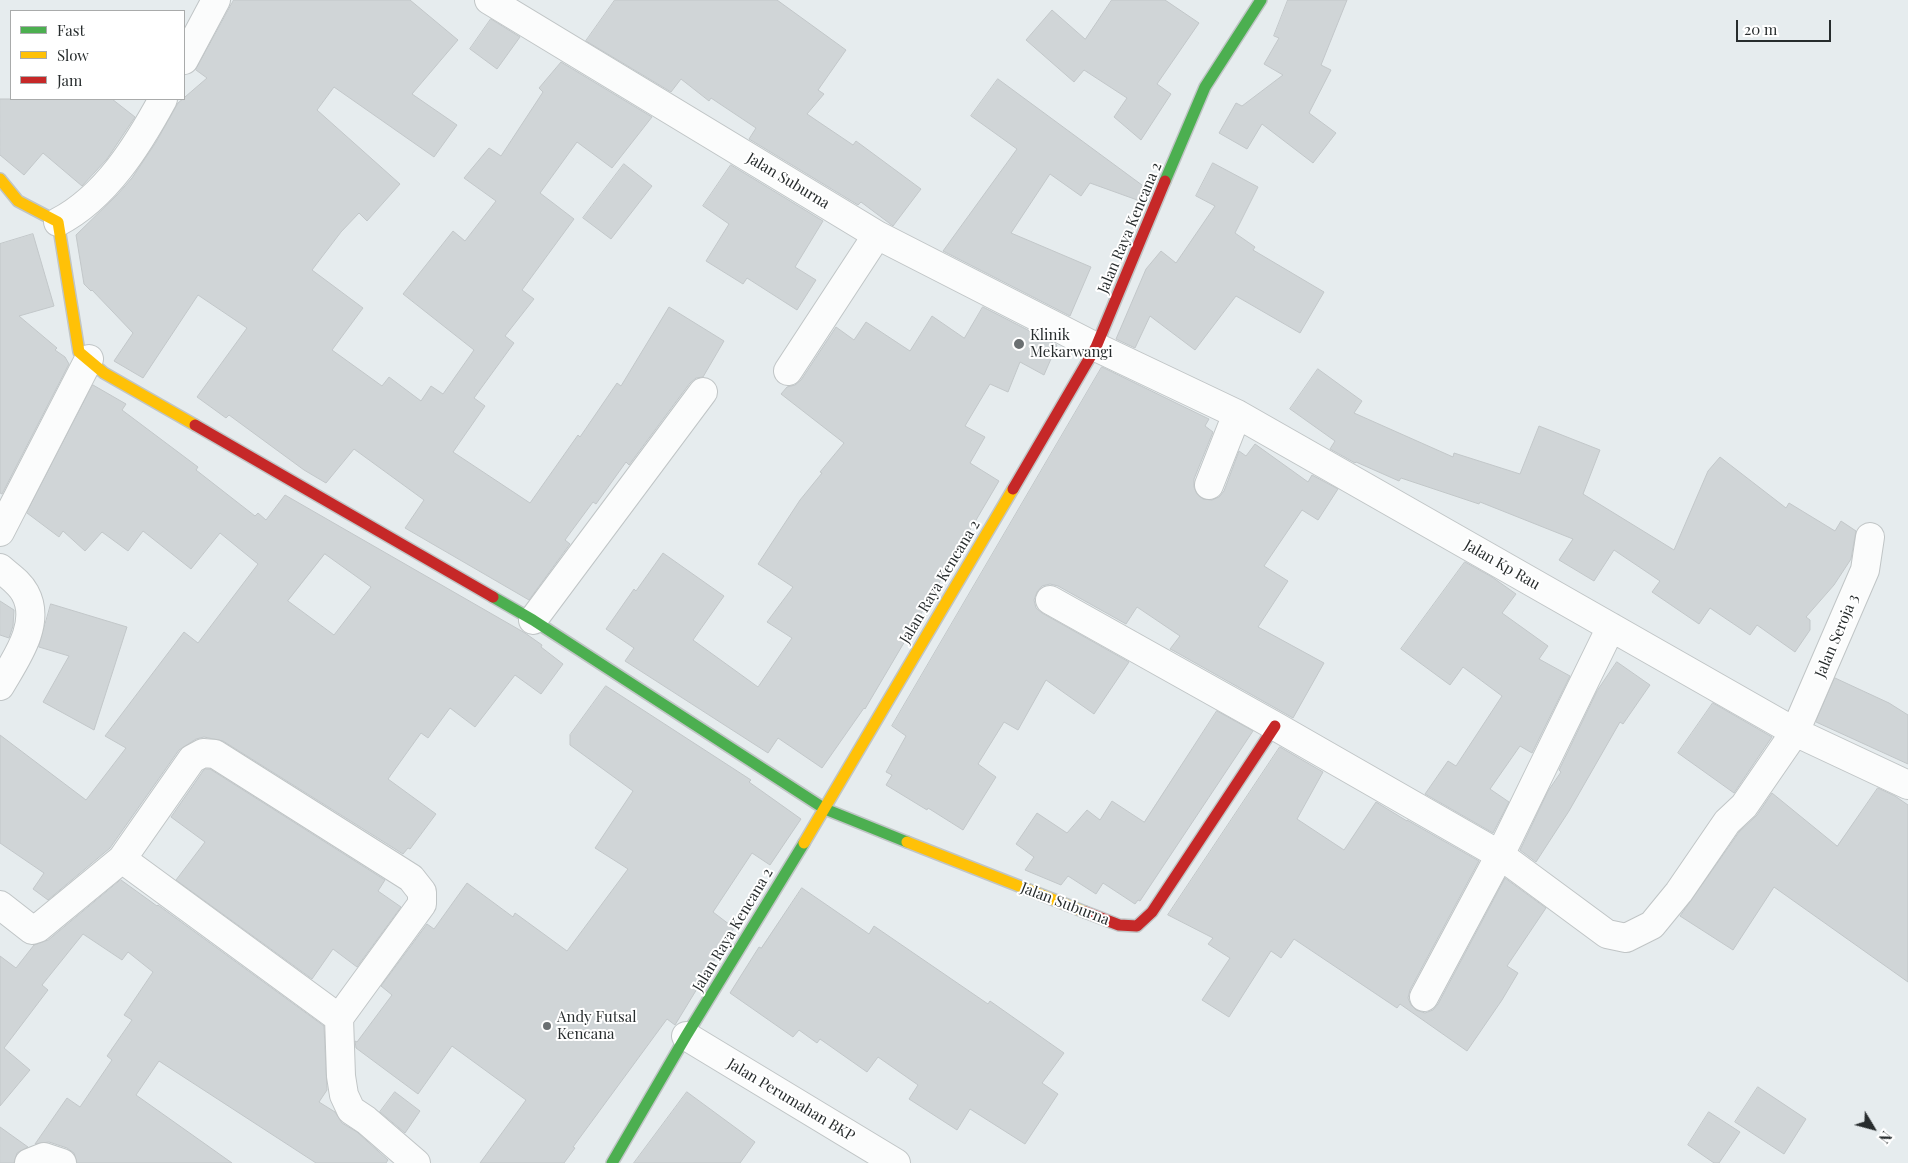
<!DOCTYPE html>
<html>
<head>
<meta charset="utf-8">
<style>
	body { margin:0 }
	#map { position:relative; width:1908px; height:1163px; overflow:hidden; background:#e6ecee; font-family:"Playfair Display",serif }
	canvas { display:block }
	.legend { position:absolute; left:10px; top:10px; width:175px; height:90px; box-sizing:border-box; background:#fff; border:1px solid #a9abab; margin:0; padding:6px 9px; list-style:none; font-size:15px; color:#272c2d }
	.legend li { display:flex; align-items:center; gap:10px; height:25px }
	.legend b { width:25px; border:1px solid #a9abab }
	.north { position:absolute; left:1848px; top:1103px; width:50px; height:50px; -webkit-text-stroke:4px #fff; paint-order:stroke; rotate:127deg; font-size:14px; font-weight:700; line-height:20px; text-align:center; color:#272c2d }
	.north::after { content:''; display:block; margin:auto; width:18px; height:22px; background:#272c2d; clip-path:polygon(50% 0,100% 100%,50% 72%,0 100%) }
	.scale { position:absolute; left:1736px; top:20px; width:95px; height:22px; box-sizing:border-box; border:2px solid #272c2d; border-top:0; padding-left:6px; font-size:15px; line-height:18px; white-space:nowrap; color:#272c2d; -webkit-text-stroke:4px #fff; paint-order:stroke }
</style>
</head>
<body>
<div id="map">
<canvas width="1908" height="1163"></canvas>
<ul class="legend">
<li><b style="height:6px;background:#4caf50"></b>Fast</li>
<li><b style="height:6px;background:#ffc107"></b>Slow</li>
<li><b style="height:6px;background:#c62828"></b>Jam</li>
</ul>
<div class="north">N</div>
<div class="scale">20 m</div>
</div>
<script>
const g = document.querySelector('canvas').getContext('2d');
g.lineJoin = 'round';
function fill(path, color) { g.fillStyle = color; g.fill(path, 'evenodd'); }
function strokePath(path, color, width, dash) { g.strokeStyle = color; g.lineWidth = width; g.lineCap = dash ? 'butt' : 'round'; g.setLineDash(dash || []); g.stroke(path); }
function label(font, color, halo, rows, align = 'center') {
  g.font = font + ' "Playfair Display",serif'; g.lineWidth = 4; g.setLineDash([]); g.textBaseline = 'middle'; g.strokeStyle = halo; g.fillStyle = color; for (const [text, x, y, turn = 0] of rows) {
    g.save(); g.translate(x, y); g.rotate((+turn || 0) * Math.PI / 180); g.textAlign = isNaN(turn) ? turn : align; if (halo) g.strokeText(text, 0, 0); g.fillText(text, 0, 0); g.restore();
  }
}
const building = new Path2D(`
	M 234,0 L 410,0 L 458,40 L 412,94 L 457,125 L 434,157 L 334,87 L 317,110 L 400,184 L 367,221 L 359,213 L 341,232 L 312,270 L 363,308 L 332,350 L 382,386 L 389,377 L 421,401 L 431,386 L 443,394 L 474,350 L 403,294 L 453,231 L 465,241 L 496,201 L 464,178 L 489,148 L 501,156 L 543,92 L 539,88 L 561,62 L 652,117 L 612,168 L 577,142 L 540,193 L 574,219 L 522,290 L 534,299 L 505,336 L 514,343 L 474,398 L 485,406 L 453,452 L 530,503 L 578,435 L 580,437 L 617,383 L 621,386 L 669,307 L 724,341 L 703,377 L 696,378 L 690,383 L 629,465 L 626,462 L 596,504 L 593,502 L 565,540 L 570,544 L 529,600 L 405,528 L 424,500 L 354,449 L 326,483 L 304,470 L 229,415 L 226,418 L 197,397 L 247,328 L 198,295 L 143,378 L 114,361 L 133,333 L 92,290 L 91,291 L 84,284 L 76,235 L 117,195 L 132,178 L 156,142 L 178,103 L 207,78 L 196,70 Z
	M 615,0 L 777,0 L 846,50 L 818,90 L 824,94 L 807,114 L 853,145 L 856,141 L 921,189 L 893,226 L 861,202 L 858,205 L 749,139 L 756,128 L 711,98 L 709,101 L 681,79 L 671,92 L 586,41 Z
	M 1112,0 L 1165,0 L 1199,23 L 1157,84 L 1171,94 L 1141,140 L 1114,117 L 1127,98 L 1084,70 L 1074,82 L 1026,40 L 1052,10 L 1085,39 Z
	M 1288,0 L 1347,0 L 1321,65 L 1331,70 L 1309,113 L 1336,133 L 1313,163 L 1262,124 L 1247,149 L 1219,133 L 1236,103 L 1242,106 L 1283,75 L 1264,64 L 1279,38 L 1274,36 Z
	M 491,19 L 520,37 L 497,69 L 470,49 Z
	M 998,79 L 1146,188 L 1140,201 L 1090,183 L 1081,196 L 1050,174 L 1011,233 L 1091,267 L 1070,316 L 943,251 L 1017,149 L 971,116 Z
	M 0,99 L 112,99 L 135,117 L 107,159 L 82,186 L 43,153 L 24,175 L 0,155 Z
	M 1213,163 L 1258,187 L 1235,233 L 1255,247 L 1253,250 L 1324,292 L 1300,333 L 1236,296 L 1195,350 L 1150,316 L 1135,348 L 1116,339 L 1146,269 L 1161,251 L 1176,263 L 1215,206 L 1196,196 Z
	M 624,164 L 652,186 L 611,239 L 583,218 Z
	M 731,165 L 823,221 L 795,267 L 816,280 L 797,310 L 747,278 L 743,284 L 706,261 L 729,224 L 703,206 Z
	M 33,234 L 54,306 L 19,316 L 57,348 L 55,350 L 65,357 L 69,364 L 2,494 L 0,493 L 0,244 Z
	M 983,307 L 1057,345 L 1044,375 L 1020,362 L 1008,392 L 990,384 L 965,426 L 985,437 L 970,463 L 999,481 L 865,709 L 864,708 L 822,768 L 778,738 L 768,753 L 625,661 L 634,648 L 606,629 L 634,589 L 636,591 L 663,553 L 724,596 L 693,640 L 758,687 L 792,638 L 767,622 L 793,587 L 758,564 L 800,500 L 822,473 L 820,472 L 844,443 L 781,394 L 787,387 L 795,385 L 801,380 L 836,327 L 854,340 L 866,322 L 910,351 L 932,316 L 964,338 Z
	M 1102,367 L 1209,419 L 1205,426 L 1213,432 L 1194,479 L 1194,487 L 1197,494 L 1203,499 L 1212,500 L 1219,497 L 1224,491 L 1239,451 L 1246,456 L 1255,444 L 1308,482 L 1312,475 L 1338,489 L 1318,520 L 1302,510 L 1264,566 L 1288,581 L 1258,627 L 1324,663 L 1293,718 L 1174,651 L 1170,649 L 1180,636 L 1137,607 L 1126,624 L 1058,586 L 1050,584 L 1042,586 L 1037,592 L 1034,600 L 1036,608 L 1042,613 L 1129,662 L 1094,714 L 1046,680 L 1018,730 L 1004,722 L 978,764 L 996,777 L 963,830 L 928,808 L 927,810 L 886,785 L 892,775 L 886,772 L 906,736 L 892,726 Z
	M 1318,369 L 1362,401 L 1354,413 L 1453,457 L 1454,453 L 1520,474 L 1539,426 L 1600,450 L 1583,494 L 1674,550 L 1708,471 L 1720,457 L 1786,508 L 1789,503 L 1835,531 L 1841,521 L 1856,531 L 1851,559 L 1834,585 L 1806,617 L 1810,620 L 1810,630 L 1795,652 L 1757,625 L 1750,635 L 1710,608 L 1699,624 L 1652,592 L 1660,581 L 1614,550 L 1594,581 L 1559,560 L 1573,539 L 1480,502 L 1479,504 L 1401,478 L 1399,481 L 1356,462 L 1355,463 L 1330,449 L 1335,441 L 1290,409 Z
	M 93,385 L 126,404 L 122,410 L 198,467 L 196,470 L 255,516 L 258,513 L 266,520 L 285,495 L 525,633 L 542,645 L 541,647 L 563,664 L 541,694 L 515,675 L 475,727 L 450,708 L 428,738 L 421,733 L 388,779 L 436,814 L 410,849 L 408,848 L 403,854 L 223,741 L 204,737 L 196,739 L 179,750 L 110,848 L 48,900 L 33,889 L 44,873 L 0,843 L 0,735 L 86,800 L 126,748 L 105,736 L 184,632 L 198,643 L 258,564 L 220,533 L 191,569 L 143,531 L 128,551 L 102,532 L 85,551 L 63,531 L 59,537 L 27,513 ZM 325,554 L 371,587 L 334,635 L 288,601 Z
	M 1465,562 L 1492,577 L 1516,594 L 1502,613 L 1548,646 L 1539,659 L 1570,676 L 1532,753 L 1520,746 L 1490,789 L 1509,802 L 1493,833 L 1425,794 L 1448,761 L 1456,766 L 1502,696 L 1463,667 L 1450,685 L 1401,649 Z
	M 0,601 L 14,610 L 13,626 L 9,638 L 0,635 Z
	M 51,604 L 127,627 L 94,730 L 43,702 L 69,656 L 39,647 Z
	M 1617,662 L 1650,685 L 1623,724 L 1620,722 L 1569,811 L 1536,862 L 1520,850 L 1548,791 L 1561,772 L 1559,770 L 1597,691 Z
	M 1835,678 L 1889,703 L 1908,715 L 1908,764 L 1816,722 Z
	M 606,686 L 751,780 L 749,782 L 801,819 L 770,865 L 752,853 L 713,912 L 734,928 L 675,1025 L 667,1019 L 573,1147 L 575,1148 L 564,1163 L 480,1163 L 526,1100 L 452,1046 L 418,1094 L 356,1048 L 355,1041 L 357,1042 L 392,995 L 381,986 L 427,924 L 434,929 L 467,883 L 513,917 L 515,913 L 567,951 L 628,869 L 595,848 L 633,791 L 570,745 L 570,735 Z
	M 1713,703 L 1772,737 L 1734,793 L 1678,753 Z
	M 1217,711 L 1253,731 L 1140,901 L 1138,900 L 1135,904 L 1103,883 L 1096,894 L 1068,876 L 1061,885 L 1025,870 L 1034,857 L 1016,844 L 1037,813 L 1067,833 L 1087,810 L 1100,820 L 1112,801 L 1144,822 Z
	M 1280,747 L 1323,772 L 1297,819 L 1344,850 L 1376,802 L 1407,821 L 1407,820 L 1479,861 L 1410,990 L 1408,998 L 1411,1005 L 1416,1010 L 1425,1013 L 1433,1010 L 1438,1004 L 1505,878 L 1546,908 L 1507,966 L 1518,973 L 1502,1000 L 1467,1051 L 1400,1004 L 1397,1008 L 1294,939 L 1281,958 L 1271,951 L 1229,1017 L 1202,1000 L 1230,958 L 1208,944 L 1213,938 L 1168,915 Z
	M 206,769 L 210,769 L 385,880 L 378,891 L 401,907 L 357,967 L 333,949 L 312,979 L 176,880 L 205,842 L 171,817 L 203,771 Z
	M 1878,788 L 1895,796 L 1908,805 L 1908,982 L 1774,887 L 1733,950 L 1680,916 L 1739,832 L 1757,815 L 1772,793 L 1837,846 Z
	M 121,880 L 157,906 L 158,905 L 324,1026 L 327,1090 L 319,1102 L 335,1112 L 342,1123 L 357,1132 L 388,1160 L 386,1163 L 316,1163 L 159,1061 L 136,1095 L 232,1163 L 77,1163 L 74,1153 L 67,1148 L 49,1142 L 35,1144 L 67,1098 L 80,1107 L 112,1060 L 107,1056 L 132,1020 L 124,1015 L 153,972 L 128,952 L 122,960 L 83,934 L 42,985 L 48,990 L 4,1048 L 30,1070 L 0,1106 L 0,956 L 16,968 L 34,945 L 48,940 Z
	M 802,888 L 869,934 L 874,926 L 988,1004 L 990,1001 L 1064,1053 L 1042,1083 L 1058,1094 L 1025,1144 L 970,1109 L 957,1130 L 909,1099 L 918,1085 L 878,1057 L 867,1072 L 820,1039 L 817,1043 L 799,1030 L 793,1037 L 730,993 L 759,947 L 761,948 Z
	M 1758,1087 L 1806,1119 L 1784,1154 L 1735,1122 Z
	M 395,1092 L 420,1111 L 405,1133 L 380,1112 Z
	M 687,1092 L 755,1142 L 740,1163 L 634,1163 Z
	M 1709,1112 L 1740,1132 L 1719,1163 L 1714,1163 L 1688,1145 Z
	M 0,1127 L 28,1147 L 17,1153 L 14,1163 L 0,1163 Z`);
const street = new Path2D(`
	M 489,0 L 877,235 L 1096,347 L 1237,414 L 1795,732 L 1908,785
	M 184,60 L 216,0
	M 58,222 C 106,197 138,145 163,99
	M 788,371 L 877,235
	M 1209,485 L 1237,414
	M 0,532 L 89,359
	M 0,568 C 9,576 19,582 25,593 C 42,624 15,660 0,686
	M 1050,600 L 1275,726 L 1500,855 L 1607,934 L 1626,938 L 1652,925 L 1679,892 L 1727,822 L 1744,806 L 1795,732 L 1865,570 L 1870,537
	M 533,620 L 703,392
	M 122,859 L 339,1018 L 341,1076 L 344,1095 L 351,1110 L 366,1120 L 416,1163
	M 0,905 L 32,930 L 38,928 L 122,859 L 192,759 L 203,753 L 215,754 L 411,878 L 422,892 L 422,904 L 339,1018
	M 1424,997 L 1500,855 L 1611,627
	M 686,1036 L 896,1163
	M 29,1163 L 44,1157 L 62,1163`);
const fast = new Path2D(`
	M 1165,181 L 1205,87 L 1261,0
	M 493,597 L 533,620 L 825,809 L 907,842
	M 612,1163 L 686,1036 L 804,843`);
const slow = new Path2D(`
	M 0,179 L 18,201 L 58,222 L 79,352 L 104,373 L 195,425
	M 907,842 L 1085,912
	M 804,843 L 1013,489`);
const jam = new Path2D(`
	M 195,425 L 493,597
	M 1013,489 L 1096,347 L 1165,181
	M 1085,912 L 1119,925 L 1137,926 L 1152,912 L 1275,726`);
const markers = [
	[1019,344,6,"#6a6f71"],
	[547,1026,5,"#6a6f71"]
];
const streetNames = [
	["Jalan Suburna",788,181,31],
	["Jalan Raya Kencana 2",1130,228,-67],
	["Jalan Kp Rau",1502,565,30],
	["Jalan Raya Kencana 2",940,582,-59],
	["Jalan Seroja 3",1837,636,-67],
	["Jalan Suburna",1065,904,21],
	["Jalan Raya Kencana 2",733,930,-59],
	["Jalan Perumahan BKP",791,1100,31]
];
const poiNames = [
	["Klinik",1030,335],
	["Mekarwangi",1030,352],
	["Andy Futsal",557,1017],
	["Kencana",557,1034]
];
fill(building, '#d0d5d7');
strokePath(building, '#c2c7c9', 1);
strokePath(street, '#c0c5c6', 30);
strokePath(fast, '#c0c5c6', 14);
strokePath(slow, '#c0c5c6', 14);
strokePath(jam, '#c0c5c6', 14);
strokePath(street, '#fbfcfc', 28);
strokePath(fast, '#4caf50', 11);
strokePath(slow, '#ffc107', 11);
strokePath(jam, '#c62828', 11);
for (const [x, y, r, color] of markers) { const dot = new Path2D(); dot.arc(x, y, r, 0, 2 * Math.PI); g.fillStyle = color; g.fill(dot); strokePath(dot, '#fff', 2); }
label('15px', '#272c2d', '#fff', streetNames);
label('15px', '#272c2d', '#fff', poiNames, 'left');
</script>
</body>
</html>
